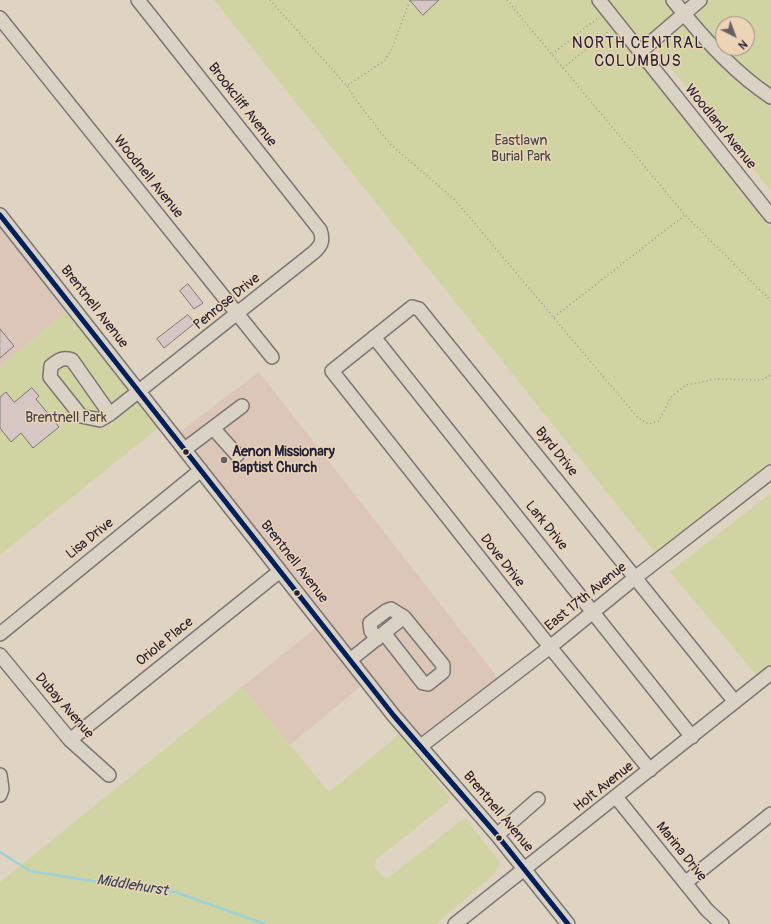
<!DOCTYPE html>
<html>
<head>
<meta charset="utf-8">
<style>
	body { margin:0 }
	#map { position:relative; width:771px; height:924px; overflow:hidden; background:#dfd3c2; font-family:Pangolin,sans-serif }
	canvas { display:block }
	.north { position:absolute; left:715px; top:16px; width:40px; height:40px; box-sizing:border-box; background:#ecd4b5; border:1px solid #9b8d84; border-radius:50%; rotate:138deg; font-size:11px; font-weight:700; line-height:16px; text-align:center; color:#22223b }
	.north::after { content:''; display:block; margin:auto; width:14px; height:18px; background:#64606a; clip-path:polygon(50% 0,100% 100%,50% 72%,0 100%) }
</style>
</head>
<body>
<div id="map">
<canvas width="771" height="924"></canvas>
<div class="north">N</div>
</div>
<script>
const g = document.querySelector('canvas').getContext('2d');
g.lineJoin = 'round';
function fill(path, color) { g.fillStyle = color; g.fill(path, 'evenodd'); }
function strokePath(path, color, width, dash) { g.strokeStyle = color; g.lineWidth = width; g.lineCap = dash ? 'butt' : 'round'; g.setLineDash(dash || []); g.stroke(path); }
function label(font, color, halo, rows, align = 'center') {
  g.font = font + ' Pangolin,sans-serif'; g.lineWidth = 3; g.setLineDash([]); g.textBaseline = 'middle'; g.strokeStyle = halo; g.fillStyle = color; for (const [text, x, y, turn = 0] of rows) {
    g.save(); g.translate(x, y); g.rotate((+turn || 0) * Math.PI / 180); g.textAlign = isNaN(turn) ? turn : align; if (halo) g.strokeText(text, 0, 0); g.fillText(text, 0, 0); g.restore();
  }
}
const built = new Path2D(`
	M 0,216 L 72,307 L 0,367 Z
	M 259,372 L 505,687 L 425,747 L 367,681 L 290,745 L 242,687 L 321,624 L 174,436 Z`);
const green = new Path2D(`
	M 214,0 L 590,0 L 771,228 L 771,466 L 657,555 Z
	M 606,0 L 771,0 L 771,191 L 645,36 L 639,40 ZM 723,24 L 747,24 L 747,48 L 723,48 Z
	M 66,312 L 158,428 L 0,555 L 0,367 Z
	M 771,493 L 771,667 L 758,677 L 670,572 Z
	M 242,687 L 329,792 L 400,734 L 450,797 L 448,802 L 377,859 L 374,866 L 382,876 L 388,878 L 462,820 L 467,820 L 498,860 L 499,865 L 495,873 L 436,924 L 0,924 L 0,882 Z`);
const stream = new Path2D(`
	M 0,852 L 30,871 L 111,884 L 175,892 L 265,924`);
const building = new Path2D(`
	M 410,0 L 439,0 L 423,15 Z
	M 188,284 L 203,303 L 194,309 L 180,291 Z
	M 188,315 L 195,323 L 164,348 L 157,339 Z
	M 0,329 L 14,346 L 0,358 Z
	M 32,388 L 39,396 L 36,399 L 59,427 L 33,448 L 21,433 L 11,442 L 0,428 L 0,397 L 6,392 L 14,402 Z`);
const path = new Path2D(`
	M 270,0 L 347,86 L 358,103 L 390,144 L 455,200 L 638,418 L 649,424 L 659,421 L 671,397 L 686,385 L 716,379 L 762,380 L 771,375
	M 507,0 L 563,68 L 610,30
	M 552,54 L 599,17
	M 563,68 L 685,215 L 771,301
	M 348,85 L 384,61 L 392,49 L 410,0
	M 554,317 L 685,215`);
const minor = new Path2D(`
	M 599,0 L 771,216
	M 673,0 C 701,36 733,72 771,97
	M 0,18 L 272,357
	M 640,52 L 700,0
	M 0,215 L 394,716 L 497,835 L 568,924
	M 374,337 L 692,737
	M 110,414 L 72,360 C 62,357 59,360 51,366 L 50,377 L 81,416 L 100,420 L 110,414 L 313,253 C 321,246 324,241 320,230 L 138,0
	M 213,428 L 237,455
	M 185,449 L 242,406
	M 0,634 L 201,470
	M 377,639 L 371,631 L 370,623 L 386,611 L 391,609 L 404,617
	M 0,655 L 70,740 L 109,775
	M 350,660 C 368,646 386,631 404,617 L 443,665 L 443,672 L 428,684 L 423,683 L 384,633
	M 70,740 L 280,571
	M 421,746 L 550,647 L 636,577 L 771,472
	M 650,770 L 550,647 L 332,371 L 412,307 L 419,309 L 735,702
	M 0,775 L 2,789 L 0,795
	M 616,797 L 707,910 L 722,924
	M 497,835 L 538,799
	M 685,883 L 771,814
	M 455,924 L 771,673`);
const bus1 = new Path2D(`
	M 0,215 L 394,716 L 497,835 L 568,924`);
const markers = [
	[186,452,3.5,"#22223b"],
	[224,460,4,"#64606a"],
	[297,593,3.5,"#22223b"],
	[499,838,3.5,"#22223b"]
];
const streetNames = [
	["Brookcliff Avenue",242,105,52],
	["Woodland Avenue",720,127,51],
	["Woodnell Avenue",148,177,51],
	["Penrose Drive",227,302,-39],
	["Brentnell Avenue",94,307,52],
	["Byrd Drive",556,452,51],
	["Lark Drive",546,526,51],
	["Lisa Drive",90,539,-39],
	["Dove Drive",502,561,52],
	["Brentnell Avenue",294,562,52],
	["East 17th Avenue",586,597,-39],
	["Oriole Place",165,642,-39],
	["Dubay Avenue",64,706,49],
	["Holt Avenue",604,787,-38],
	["Brentnell Avenue",498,812,50],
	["Marina Drive",681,852,51]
];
const parkNames = [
	["Eastlawn",521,141],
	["Burial Park",521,157],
	["Brentnell Park",66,418]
];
const poiNames = [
	["Aenon Missionary",232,452],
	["Baptist Church",232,468]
];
const waterNames = [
	["Middlehurst",132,886,9]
];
const quarterNames = [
	["NORTH CENTRAL",638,44],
	["COLUMBUS",638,62]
];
fill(built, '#dcc6b8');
fill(green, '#d0d4a3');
strokePath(stream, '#9fd2d6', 2.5);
fill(building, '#d7c7c4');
strokePath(building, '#7b7673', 1);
strokePath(minor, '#7b7673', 16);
strokePath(path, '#9f9993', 1.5, [1, 3]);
strokePath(minor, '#dbd2c6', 13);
strokePath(bus1, '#00205b', 5);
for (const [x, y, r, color] of markers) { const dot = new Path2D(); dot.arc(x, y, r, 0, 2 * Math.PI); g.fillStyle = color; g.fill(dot); strokePath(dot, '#ecd4b5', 1.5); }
label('14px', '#22223b', '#ecd4b5', streetNames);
label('14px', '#42464b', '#ecd4b5', parkNames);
label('bold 14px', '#22223b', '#ecd4b5', poiNames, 'left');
label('italic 15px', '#35455c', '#ecd4b5', waterNames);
g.letterSpacing = '1px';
label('16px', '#22223b', '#ecd4b5', quarterNames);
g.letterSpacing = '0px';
</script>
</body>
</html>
